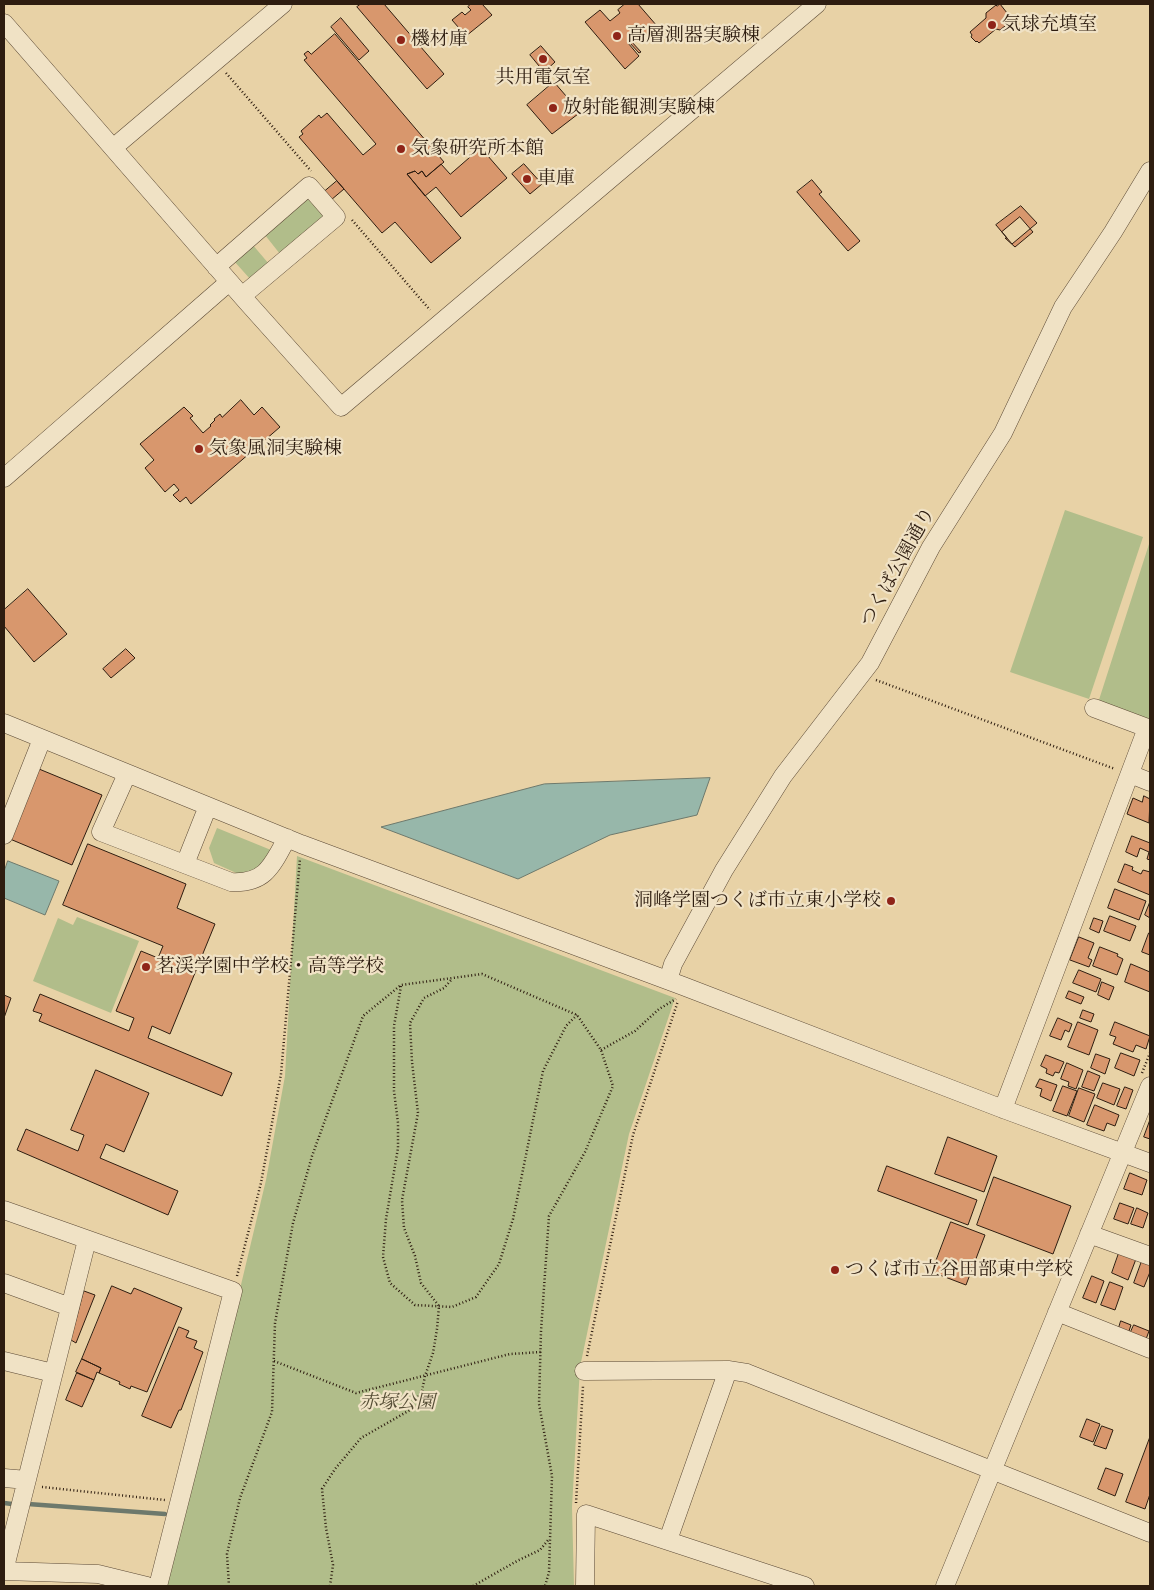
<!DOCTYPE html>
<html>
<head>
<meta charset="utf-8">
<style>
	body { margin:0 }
	#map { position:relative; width:1154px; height:1590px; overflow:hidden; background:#e8d2a6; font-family:"EB Garamond",serif }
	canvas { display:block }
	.frame { position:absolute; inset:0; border:5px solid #2e1d10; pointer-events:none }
</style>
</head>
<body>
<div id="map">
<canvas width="1154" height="1590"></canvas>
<div class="frame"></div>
</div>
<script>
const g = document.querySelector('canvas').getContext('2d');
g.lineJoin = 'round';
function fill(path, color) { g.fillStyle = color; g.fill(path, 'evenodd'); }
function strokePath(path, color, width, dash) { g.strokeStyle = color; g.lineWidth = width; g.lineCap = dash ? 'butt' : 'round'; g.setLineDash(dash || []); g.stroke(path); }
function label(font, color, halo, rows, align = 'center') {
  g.font = font + ' "EB Garamond","Noto Serif JP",serif'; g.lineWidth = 4.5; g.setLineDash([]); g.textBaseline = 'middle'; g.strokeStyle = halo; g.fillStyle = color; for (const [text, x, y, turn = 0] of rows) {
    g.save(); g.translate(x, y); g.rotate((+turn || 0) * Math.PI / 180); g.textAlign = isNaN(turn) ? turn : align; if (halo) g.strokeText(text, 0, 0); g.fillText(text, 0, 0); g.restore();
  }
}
const green = new Path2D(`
	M 307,198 L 324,217 L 280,254 L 265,235 Z
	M 252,244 L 269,264 L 251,280 L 234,261 Z
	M 1065,510 L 1143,537 L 1089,699 L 1010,672 Z
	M 1150,541 L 1150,726 L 1097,706 Z
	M 217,828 L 271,850 L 256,873 L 243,876 L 214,863 L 209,848 Z
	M 297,856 L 675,998 L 629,1134 L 580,1367 L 572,1507 L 574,1586 L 158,1586 L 240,1289 L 266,1180 L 285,1076 Z
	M 77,917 L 139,941 L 111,1013 L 33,981 L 58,918 L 73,925 Z`);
const water = new Path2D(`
	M 710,778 L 697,815 L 610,835 L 518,879 L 381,827 L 544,784 Z
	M 8,861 L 59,881 L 45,915 L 4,898 L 4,872 Z`);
const stream = new Path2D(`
	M 4,1503 L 12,1504
	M 28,1504 L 165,1514`);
const building = new Path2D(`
	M 361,4 L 384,4 L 444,74 L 427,89 L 357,7 Z
	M 471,4 L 482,4 L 492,15 L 466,36 L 452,20 L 462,12 L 465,15 L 471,10 L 468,7 Z
	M 625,4 L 638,4 L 657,26 L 642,38 L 639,34 L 631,41 L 641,52 L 639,53 L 629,42 L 628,43 L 639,56 L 625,69 L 585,22 L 600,10 L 610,21 L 620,13 L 618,10 Z
	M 1000,4 L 1011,18 L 1009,20 L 1010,22 L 1000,30 L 996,29 L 979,43 L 977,41 L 976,42 L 971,37 L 972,35 L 970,32 L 986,18 L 986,13 L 996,5 L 997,6 Z
	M 341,18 L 369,51 L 359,60 L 331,27 Z
	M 335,34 L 444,162 L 426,177 L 422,171 L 418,174 L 415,171 L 407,174 L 461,238 L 431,263 L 395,222 L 382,233 L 299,137 L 303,134 L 301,131 L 319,115 L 321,118 L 327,113 L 363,155 L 376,144 L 304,60 L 307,58 L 304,54 L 308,51 L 311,54 Z
	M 541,46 L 555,62 L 544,72 L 530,55 Z
	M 554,82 L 579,111 L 577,113 L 578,114 L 552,134 L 527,105 Z
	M 481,148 L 507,178 L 461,217 L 436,187 L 425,196 L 407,174 L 415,171 L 418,174 L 422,171 L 426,177 L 441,164 L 450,174 Z
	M 524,164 L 542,184 L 530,194 L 512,174 Z
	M 812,180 L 822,192 L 819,194 L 860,241 L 848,251 L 797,192 Z
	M 337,181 L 344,189 L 331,200 L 324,192 Z
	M 1021,206 L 1037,223 L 1012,244 L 996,225 Z
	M 1020,217 L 1033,232 L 1015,247 L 1005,238 L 1007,238 L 1002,232 Z
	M 241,400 L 254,415 L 262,407 L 280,427 L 191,504 L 186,497 L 180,502 L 173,495 L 179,490 L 174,484 L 165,492 L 145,468 L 154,460 L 140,444 L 184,407 L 193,416 L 190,418 L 203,433 L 211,426 L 210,425 L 215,420 L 214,419 L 220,414 L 222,417 Z
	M 28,589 L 67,634 L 34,662 L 4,626 L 4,610 Z
	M 126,649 L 135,658 L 111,678 L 103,669 Z
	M 39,769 L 102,795 L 72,865 L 10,839 Z
	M 1144,796 L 1150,799 L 1149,823 L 1127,814 L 1133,798 L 1142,802 Z
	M 1132,836 L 1150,843 L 1150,860 L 1147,859 L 1149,852 L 1140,848 L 1137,857 L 1126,852 Z
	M 88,844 L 186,884 L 177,908 L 215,924 L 170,1034 L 152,1026 L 148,1038 L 232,1073 L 222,1096 L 39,1021 L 42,1014 L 33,1011 L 40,994 L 129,1031 L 134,1018 L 116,1011 L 141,951 L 158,958 L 163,946 L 63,905 Z
	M 1125,864 L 1133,867 L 1132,870 L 1141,874 L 1143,870 L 1150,872 L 1150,895 L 1118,882 Z
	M 1115,889 L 1146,901 L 1139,920 L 1108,908 Z
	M 1150,902 L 1150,918 L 1145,915 Z
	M 1110,916 L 1136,926 L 1130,941 L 1104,931 Z
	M 1094,918 L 1103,921 L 1099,933 L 1090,929 Z
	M 1149,933 L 1150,933 L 1150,955 L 1142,952 Z
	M 1079,937 L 1094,943 L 1088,958 L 1092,960 L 1089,967 L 1070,960 Z
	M 1100,947 L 1118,954 L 1117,956 L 1123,959 L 1117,975 L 1093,966 Z
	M 1131,964 L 1150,972 L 1150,992 L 1125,982 Z
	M 1079,970 L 1101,979 L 1096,992 L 1073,983 Z
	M 1102,982 L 1114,987 L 1109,1000 L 1098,995 Z
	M 1069,991 L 1084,997 L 1081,1004 L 1066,998 Z
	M 4,995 L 11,998 L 4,1018 Z
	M 1083,1010 L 1094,1014 L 1091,1022 L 1080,1018 Z
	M 1058,1018 L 1072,1024 L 1069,1032 L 1065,1030 L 1061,1040 L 1050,1036 Z
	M 1078,1022 L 1098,1030 L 1089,1055 L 1068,1047 Z
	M 1115,1022 L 1150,1036 L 1146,1049 L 1136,1045 L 1133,1052 L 1113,1044 L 1116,1037 L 1110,1035 Z
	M 1121,1053 L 1140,1060 L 1134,1076 L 1115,1068 Z
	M 1096,1054 L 1110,1059 L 1105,1074 L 1091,1068 Z
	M 1046,1055 L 1064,1062 L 1059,1073 L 1055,1072 L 1053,1076 L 1046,1073 L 1047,1069 L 1041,1066 Z
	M 1067,1063 L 1083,1070 L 1076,1089 L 1068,1086 L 1069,1082 L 1061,1079 Z
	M 96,1070 L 149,1093 L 124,1152 L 106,1144 L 100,1158 L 178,1191 L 168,1215 L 17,1150 L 26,1129 L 78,1151 L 84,1135 L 71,1130 Z
	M 1088,1071 L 1100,1076 L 1094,1091 L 1082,1087 Z
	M 1040,1079 L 1057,1085 L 1051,1101 L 1040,1096 L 1042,1089 L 1036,1087 Z
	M 1103,1083 L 1120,1089 L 1114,1105 L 1097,1098 Z
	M 1063,1086 L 1077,1091 L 1067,1116 L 1053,1111 Z
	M 1125,1087 L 1133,1090 L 1126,1109 L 1117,1106 Z
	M 1079,1088 L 1095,1094 L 1084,1122 L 1069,1116 Z
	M 1095,1105 L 1119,1115 L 1115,1126 L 1107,1123 L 1104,1131 L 1087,1125 Z
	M 1150,1120 L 1150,1139 L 1144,1137 Z
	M 948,1137 L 997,1156 L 984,1192 L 935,1174 Z
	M 887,1166 L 977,1200 L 968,1225 L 878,1191 Z
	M 1130,1173 L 1147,1180 L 1142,1195 L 1124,1189 Z
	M 994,1177 L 1071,1206 L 1053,1254 L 977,1225 Z
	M 1120,1203 L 1134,1208 L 1128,1224 L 1114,1219 Z
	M 1137,1208 L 1148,1213 L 1143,1228 L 1131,1224 Z
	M 951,1222 L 985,1235 L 966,1285 L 932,1272 Z
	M 1119,1253 L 1136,1259 L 1128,1280 L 1112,1273 Z
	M 1142,1261 L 1150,1264 L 1150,1272 L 1144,1287 L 1134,1283 Z
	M 1092,1276 L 1104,1281 L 1096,1303 L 1083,1298 Z
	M 1110,1282 L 1123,1287 L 1115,1310 L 1101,1305 Z
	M 112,1286 L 131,1294 L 134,1288 L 182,1308 L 147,1392 L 131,1386 L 130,1389 L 119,1384 L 120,1382 L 99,1373 L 101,1368 L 82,1359 Z
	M 84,1291 L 95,1295 L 76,1343 L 71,1340 Z
	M 1121,1321 L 1131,1325 L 1128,1334 L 1118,1331 Z
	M 1134,1325 L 1149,1331 L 1145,1342 L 1129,1336 Z
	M 179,1327 L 189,1331 L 186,1337 L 197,1341 L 194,1348 L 203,1352 L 181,1410 L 179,1410 L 171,1428 L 142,1416 Z
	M 82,1359 L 101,1368 L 99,1373 L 97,1372 L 94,1380 L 76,1372 Z
	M 77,1373 L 94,1380 L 82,1407 L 66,1400 Z
	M 1087,1419 L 1100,1424 L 1093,1442 L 1080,1437 Z
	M 1102,1426 L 1113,1430 L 1106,1449 L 1094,1445 Z
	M 1150,1437 L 1150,1494 L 1145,1509 L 1126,1502 Z
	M 1106,1468 L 1123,1474 L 1115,1496 L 1098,1489 Z`);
const path = new Path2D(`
	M 226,73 L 311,171
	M 352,220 L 430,310
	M 876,680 L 1115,769
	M 401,986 L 394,1026 L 394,1091 L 398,1123 L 398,1148 L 386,1219 L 383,1257 L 390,1283 L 415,1305 L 452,1307 L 476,1297 L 499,1264 L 513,1219 L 543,1071 L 566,1026 L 577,1015
	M 601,1050 L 635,1031 L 659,1009 L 676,999
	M 1142,1073 L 1150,1053
	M 237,1276 L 261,1183 L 281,1074 L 300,859
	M 587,1356 L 633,1135 L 678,1001
	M 274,1361 L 356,1393 L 510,1354 L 541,1352
	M 42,1487 L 165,1500
	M 576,1503 L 583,1386
	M 229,1586 L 227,1554 L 240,1498 L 272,1412 L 275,1323 L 293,1223 L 312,1156 L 363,1016 L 401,985 L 482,974 L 577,1015 L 601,1050 L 613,1086 L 585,1152 L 549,1216 L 541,1331 L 539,1404 L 552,1476 L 549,1572 L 545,1586
	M 330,1586 L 333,1565 L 326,1528 L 322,1489 L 335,1469 L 361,1438 L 410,1410 L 422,1391 L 425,1376 L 433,1353 L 437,1329 L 439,1306 L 421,1283 L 415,1256 L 404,1228 L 402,1200 L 418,1113 L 412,1062 L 410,1023 L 424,998 L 444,988 L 452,979
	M 473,1586 L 517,1561 L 540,1550 L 549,1539`);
const minor = new Path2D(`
	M 4,23 L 247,302 L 341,407 L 817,4
	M 113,148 L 283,4
	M 216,267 L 309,186 L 336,217 L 242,296
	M 4,478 L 229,282
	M 1094,708 L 1150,729
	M 4,723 L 301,844 L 683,986 L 1003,1109 L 1150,1163
	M 127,774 L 101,832 L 231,882 C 265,884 272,866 287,838
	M 1130,774 L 1150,782
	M 4,835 L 42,739
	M 185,864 L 208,806
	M 670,974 L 673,964 L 724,870 L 783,776 L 870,663 L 931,547 L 1003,433 L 1063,307 L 1113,232 L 1150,171
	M 1003,1109 L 1147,728
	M 4,1210 L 233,1291 L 158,1586
	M 1089,1234 L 1150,1256
	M 4,1283 L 70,1307
	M 1057,1312 L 1150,1349
	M 4,1361 L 53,1373
	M 584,1371 L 728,1370 L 747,1373 L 1150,1533
	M 4,1478 L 27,1480
	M 668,1540 L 728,1370
	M 4,1571 L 87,1240
	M 4,1571 L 98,1574 L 147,1586
	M 585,1586 L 586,1514 L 805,1586
	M 945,1586 L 1150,1086`);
const markers = [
	[992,25,5,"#8f2418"],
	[617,36,5,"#8f2418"],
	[401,40,5,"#8f2418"],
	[543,59,5,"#8f2418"],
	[553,108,5,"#8f2418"],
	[401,149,5,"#8f2418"],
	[527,179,5,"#8f2418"],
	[199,449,5,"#8f2418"],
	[891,901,5,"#8f2418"],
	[146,967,5,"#8f2418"],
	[835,1270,5,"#8f2418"]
];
const poiNames = [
	["気球充填室",1002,25],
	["高層測器実験棟",627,36],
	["機材庫",411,40],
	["共用電気室",543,78,"center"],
	["放射能観測実験棟",563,108],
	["気象研究所本館",411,149],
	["車庫",537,179],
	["気象風洞実験棟",209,449],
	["洞峰学園つくば市立東小学校",881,901,"right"],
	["茗渓学園中学校・高等学校",156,967],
	["つくば市立谷田部東中学校",845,1270]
];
const streetNames = [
	["つくば公園通り",898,567,-61]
];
const parkNames = [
	["赤塚公園",397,1403]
];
fill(green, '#b1bd8a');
fill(water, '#97b7aa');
strokePath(water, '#6d796c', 1);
strokePath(stream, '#6d796c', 4.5);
fill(building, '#d8976d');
strokePath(building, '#2e1d10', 1);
strokePath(minor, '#5c4a36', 19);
strokePath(path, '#2e1d10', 2.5, [1, 2.5]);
strokePath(minor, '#f0e2c5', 18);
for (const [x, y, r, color] of markers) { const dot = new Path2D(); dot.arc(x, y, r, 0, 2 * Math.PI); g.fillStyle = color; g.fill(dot); strokePath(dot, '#f0e2c5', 2); }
label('19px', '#2e1d10', '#f0e2c5', poiNames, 'left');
label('19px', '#2e1d10', '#f0e2c5', streetNames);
label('italic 19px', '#554d35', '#f0e2c5', parkNames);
</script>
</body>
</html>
